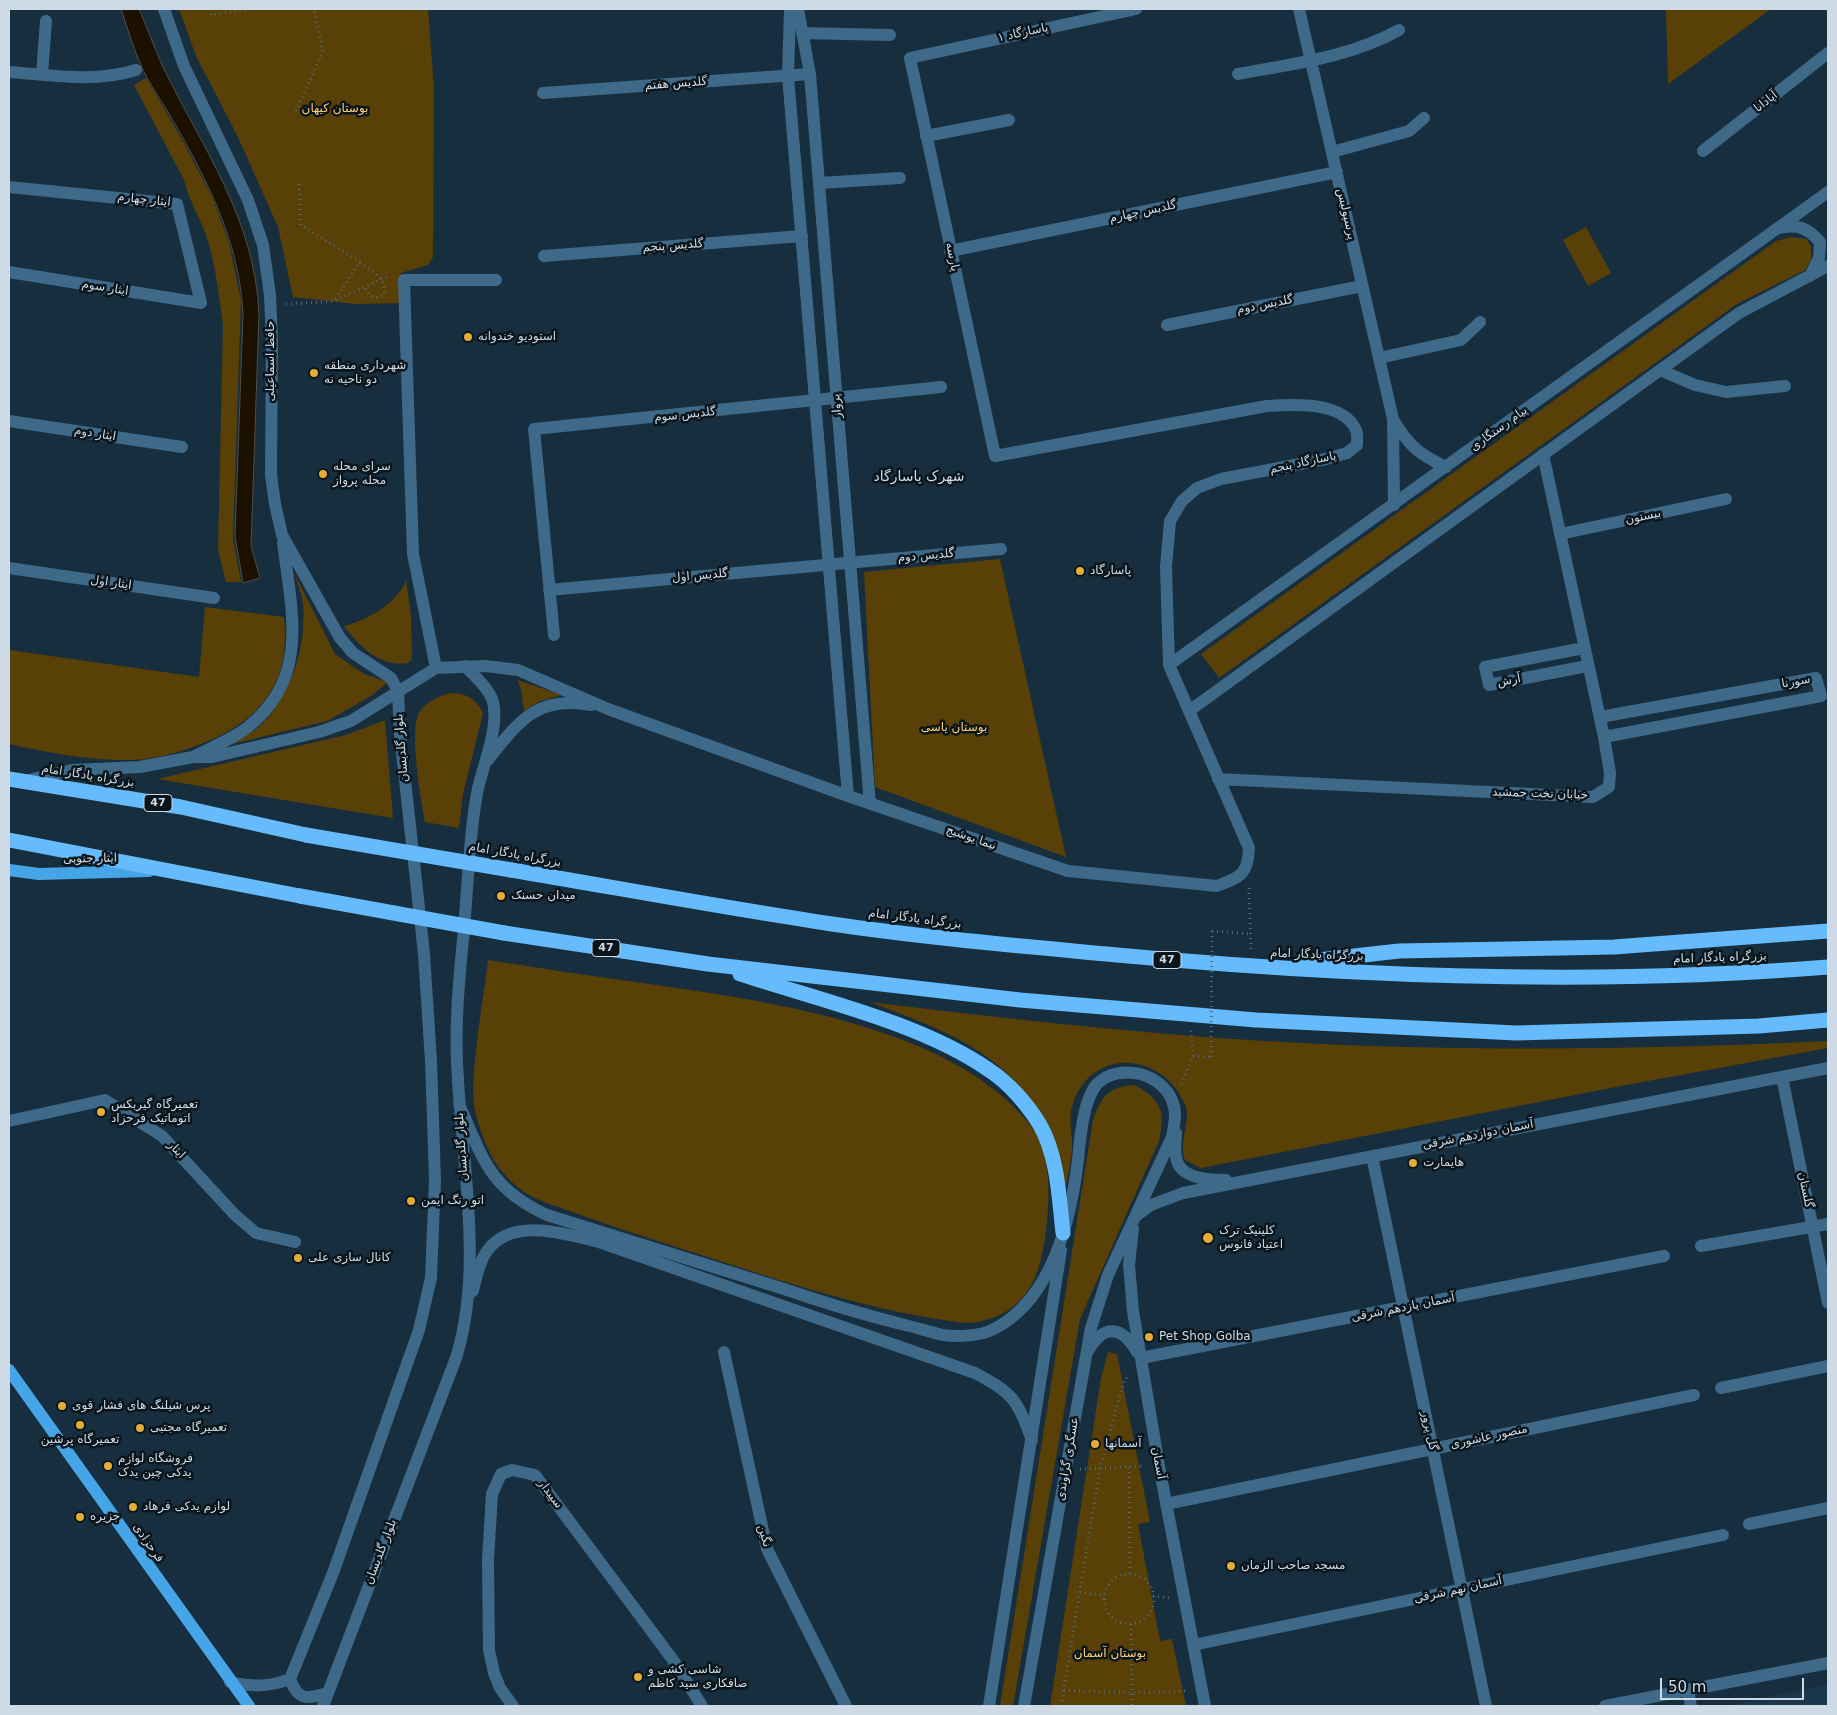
<!DOCTYPE html>
<html>
<head>
<meta charset="utf-8">
<style>
	body { margin:0 }
	#map { position:relative; width:1837px; height:1715px; overflow:hidden; background:#172e3e; font-family:"DejaVu Sans",sans-serif }
	canvas { display:block }
	.frame { position:absolute; inset:0; border:10px solid #cedbe6; pointer-events:none }
	.scale { position:absolute; left:1660px; top:1678px; width:144px; height:22px; box-sizing:border-box; border:2px solid #cedbe6; border-top:0; padding-left:6px; font-size:15px; line-height:18px; white-space:nowrap; color:#cedbe6; -webkit-text-stroke:4px #0b151c; paint-order:stroke }
</style>
</head>
<body>
<div id="map">
<canvas width="1837" height="1715"></canvas>
<div class="frame"></div>
<div class="scale">50 m</div>
</div>
<script>
const g = document.querySelector('canvas').getContext('2d');
g.lineJoin = 'round';
function fill(path, color) { g.fillStyle = color; g.fill(path, 'evenodd'); }
function strokePath(path, color, width, dash) { g.strokeStyle = color; g.lineWidth = width; g.lineCap = dash ? 'butt' : 'round'; g.setLineDash(dash || []); g.stroke(path); }
function label(font, color, halo, rows, align = 'center') {
  g.font = font + ' "DejaVu Sans",Cairo,sans-serif'; g.lineWidth = 5; g.setLineDash([]); g.textBaseline = 'middle'; g.strokeStyle = halo; g.fillStyle = color; for (const [text, x, y, turn = 0] of rows) {
    g.save(); g.translate(x, y); g.rotate((+turn || 0) * Math.PI / 180); g.textAlign = isNaN(turn) ? turn : align; if (halo) g.strokeText(text, 0, 0); g.fillText(text, 0, 0); g.restore();
  }
}
const built = new Path2D(`
	M 1828,1684 L 1828,1706 L 1728,1706 Z`);
const green = new Path2D(`
	M 179,9 L 428,9 L 434,89 L 433,257 L 428,265 L 401,273 L 401,303 L 355,304 L 293,297 L 278,227 L 237,135 L 196,56 Z
	M 1666,9 L 1771,9 L 1668,84 Z
	M 146,78 L 184,143 L 212,197 L 229,243 L 241,300 L 233,538 L 241,582 L 226,582 L 218,550 L 223,325 C 219,297 216,268 208,241 C 202,220 189,202 184,180 L 134,85 Z
	M 1586,227 L 1611,273 L 1588,286 L 1563,240 Z
	M 1791,237 L 1806,239 L 1811,246 L 1811,260 L 1805,270 L 1737,304 L 1219,678 L 1201,654 L 1776,241 Z
	M 1000,559 L 1066,857 L 875,787 L 864,572 Z
	M 293,571 L 335,654 L 364,674 L 388,682 L 371,696 L 327,721 L 216,748 C 231,742 249,736 261,725 C 291,695 307,646 303,604 C 302,593 296,581 293,571 Z
	M 406,580 L 411,615 L 412,659 L 408,663 C 381,668 359,646 344,626 C 366,621 398,603 406,580 Z
	M 205,607 L 284,617 C 292,687 256,725 193,747 C 174,754 153,759 133,760 C 92,761 49,753 9,744 L 9,650 L 199,677 Z
	M 517,680 L 562,695 L 540,701 L 524,711 L 521,689 Z
	M 451,693 C 467,693 476,699 483,713 L 463,794 L 459,828 L 425,822 C 421,800 409,730 419,713 C 425,702 439,696 451,693 Z
	M 385,720 L 393,818 L 157,779 L 346,735 Z
	M 488,960 C 544,969 600,977 656,985 C 767,1001 933,1025 1015,1108 C 1021,1115 1030,1123 1035,1131 C 1051,1159 1050,1199 1046,1230 C 1042,1266 1032,1303 995,1317 C 982,1322 971,1324 957,1322 C 858,1309 762,1274 667,1244 C 635,1234 604,1223 572,1212 C 556,1206 537,1201 523,1191 C 511,1183 499,1169 492,1157 C 482,1138 473,1112 473,1091 C 474,1049 483,1003 488,960 Z
	M 870,1002 C 1001,1018 1132,1033 1264,1041 C 1452,1052 1640,1050 1828,1041 L 1828,1048 L 1626,1085 L 1201,1168 L 1185,1160 C 1178,1142 1192,1119 1185,1104 C 1175,1083 1160,1069 1137,1064 C 1105,1057 1076,1080 1071,1112 C 1069,1125 1073,1138 1072,1150 C 1071,1166 1066,1183 1063,1199 C 1061,1182 1060,1163 1056,1146 C 1053,1129 1043,1116 1033,1103 C 989,1043 935,1028 870,1002 Z
	M 1135,1085 C 1161,1100 1166,1111 1159,1141 L 1080,1319 L 1013,1706 L 1000,1706 L 1093,1120 C 1101,1097 1109,1086 1135,1085 Z
	M 1108,1352 L 1117,1354 L 1150,1522 L 1138,1524 L 1160,1641 L 1172,1639 L 1186,1706 L 1050,1706 L 1101,1378 Z`);
const water = new Path2D(`
	M 121,9 L 139,9 C 147,27 154,47 162,65 C 202,148 255,218 259,314 L 251,546 L 260,578 L 243,583 L 235,536 L 243,314 C 240,244 207,179 172,119 C 163,103 151,87 143,70 C 134,50 128,30 121,9 Z`);
const path = new Path2D(`
	M 210,9 L 211,15 L 249,9
	M 296,111 L 323,51 L 314,9
	M 299,184 L 301,225 L 360,262
	M 335,299 L 360,262 C 371,271 387,278 384,295 L 376,298 L 370,295 L 364,287
	M 286,304 L 334,301 L 389,276
	M 1249,888 L 1251,950
	M 1212,931 L 1250,934
	M 1193,1056 L 1211,1057
	M 1181,1084 L 1193,1056 L 1191,1030
	M 1129,1467 L 1130,1574
	M 1080,1469 L 1143,1466
	M1104 1599a25 25 0 1 1 50 0a25 25 0 1 1-50 0Z
	M 1075,1592 L 1104,1595
	M 1153,1596 L 1170,1598
	M 1131,1624 L 1132,1706
	M 1064,1690 L 1132,1693 L 1188,1691
	M 1061,1706 L 1100,1469 L 1124,1381 L 1129,1375`);
const minor = new Path2D(`
	M 164,9 L 184,66 L 248,200 L 263,245 L 270,295 L 272,339 L 271,475 L 275,504 L 282,535 L 340,638 L 353,653 L 391,678 L 398,691 L 400,734 L 424,954 L 431,1061 L 435,1180 L 431,1278 L 419,1330 L 333,1573 L 290,1679
	M 790,9 L 788,76 L 848,796
	M 798,9 L 810,74 L 870,804
	M 1299,9 L 1393,419 L 1394,505
	M 802,33 L 890,35
	M 9,72 C 52,75 94,83 136,70
	M 42,74 L 46,21
	M 1238,74 C 1292,64 1351,57 1399,30
	M 543,93 L 810,74
	M 926,136 L 1009,120
	M 1703,151 L 1828,53
	M 1332,152 L 1409,131 L 1424,118
	M 819,183 L 900,178
	M 9,187 L 177,204 L 201,303 L 9,272
	M 1780,228 C 1798,224 1808,228 1820,242 L 1819,258 L 1810,276
	M 950,251 L 1337,172
	M 544,256 L 802,236
	M 1167,325 L 1362,286
	M 1379,358 L 1461,340 L 1480,322
	M 1660,370 L 1695,385 L 1726,392 L 1785,386
	M 9,421 L 182,447
	M 1394,421 C 1409,446 1420,455 1446,467
	M 1560,534 L 1726,499
	M 9,568 L 214,598
	M 549,590 L 1001,549
	M 554,635 L 534,429 L 941,387
	M 1584,648 L 1485,667 L 1489,685 L 1587,666
	M 1169,665 L 1828,192
	M 436,668 L 413,554 L 404,280 L 496,280
	M 1189,711 L 1739,313 L 1828,266
	M 1600,717 L 1816,678 L 1821,696 L 1604,737
	M 195,756 C 212,747 233,739 248,727 C 311,677 291,609 283,542
	M 487,761 C 518,723 535,695 591,705
	M 1218,779 L 1593,797 L 1609,787 L 1610,773 L 1604,737 L 1543,454
	M 28,780 L 72,770 L 140,767 L 193,757 L 212,757 L 319,732 L 351,721 L 436,668 L 486,666 L 518,670 L 608,709 L 848,796 L 1068,871 L 1217,886 C 1241,877 1248,874 1249,848 L 1169,665 L 1166,567 L 1170,521 L 1182,501 L 1197,488 L 1221,479 L 1326,459 L 1347,453 L 1357,445 C 1357,441 1358,434 1356,430 C 1343,401 1293,404 1267,406 L 995,456 L 910,58 L 1136,9
	M 1782,1077 L 1828,1303
	M 459,1104 C 483,1159 489,1188 547,1215 C 626,1240 705,1264 784,1289 C 822,1302 861,1314 901,1324 C 915,1327 929,1332 943,1335 C 959,1337 980,1336 994,1329 C 1052,1299 1071,1219 1078,1160 C 1080,1139 1083,1100 1097,1084 C 1120,1062 1163,1073 1173,1103 C 1177,1114 1174,1126 1172,1137 L 1108,1275 L 1091,1328 L 1024,1706
	M 9,1121 L 105,1100 L 162,1136 L 235,1215 L 256,1233 L 295,1242
	M 1176,1133 C 1176,1141 1174,1149 1176,1157 C 1179,1179 1209,1180 1226,1180
	M 1372,1156 L 1486,1706
	M 1136,1216 L 1151,1205 L 1183,1193 L 1828,1068
	M 1133,1228 L 1129,1265 L 1133,1311 L 1159,1466 L 1205,1706
	M 1701,1246 L 1828,1224
	M 473,1291 C 476,1278 479,1262 487,1251 C 512,1216 565,1234 599,1242 L 975,1373 C 1014,1394 1016,1398 1032,1440
	M 1088,1351 C 1104,1323 1122,1326 1137,1352
	M 724,1352 L 767,1549 L 846,1706
	M 1141,1358 L 1664,1256
	M 1721,1388 L 1828,1366
	M 1166,1504 L 1694,1395
	M 1749,1524 L 1828,1508
	M 1193,1645 L 1723,1535
	M 290,1679 C 298,1701 307,1699 328,1693
	M 230,1682 C 252,1687 269,1687 290,1679
	M 1688,1690 L 1691,1706
	M 323,1706 L 456,1358 C 483,1272 463,1168 458,1080 C 454,1029 459,979 464,929 C 468,884 469,837 477,793 C 482,768 497,734 494,708 C 493,691 476,678 465,666
	M 513,1706 L 500,1688 L 494,1673 L 489,1650 L 488,1560 L 492,1494 L 501,1474 L 512,1470 L 535,1475 L 673,1660 L 702,1706
	M 989,1706 L 1061,1250
	M 1605,1706 L 1828,1663`);
const major = new Path2D(`
	M 9,870 L 39,874 L 149,871
	M 9,1370 L 249,1706`);
const highway = new Path2D(`
	M 9,779 L 181,807 L 306,835
	M 9,840 L 300,896
	M 511,870 C 618,888 725,908 832,924 C 927,938 1022,946 1117,955 C 1353,977 1592,986 1828,967
	M 504,933 L 708,964 L 1020,1000 L 1256,1020 L 1516,1033 L 1759,1026 L 1828,1020
	M 1301,962 L 1399,951 L 1614,947 L 1828,931
	M 740,974 C 819,1000 921,1023 989,1070 C 1009,1083 1028,1105 1040,1125 C 1058,1157 1059,1198 1063,1233`);
const pathBridge = new Path2D(`
	M 1211,1057 L 1212,931`);
const highwayBridge = new Path2D(`
	M 306,835 L 511,870
	M 300,896 L 504,933`);
const markers = [
	[468,337,5,"#e5ad35"],
	[314,373,5,"#e5ad35"],
	[323,474,5,"#e5ad35"],
	[1080,571,5,"#e5ad35"],
	[501,896,5,"#e5ad35"],
	[101,1112,5,"#e5ad35"],
	[1413,1163,5,"#e5ad35"],
	[411,1201,5,"#e5ad35"],
	[1208,1238,6,"#e5ad35"],
	[298,1258,5,"#e5ad35"],
	[1149,1337,5,"#e5ad35"],
	[62,1406,5,"#e5ad35"],
	[80,1425,5,"#e5ad35"],
	[140,1428,5,"#e5ad35"],
	[1095,1444,5,"#e5ad35"],
	[108,1466,5,"#e5ad35"],
	[133,1507,5,"#e5ad35"],
	[80,1517,5,"#e5ad35"],
	[1231,1566,5,"#e5ad35"],
	[638,1677,5,"#e5ad35"]
];
const shields = [
	[158,803,28],
	[606,948,28],
	[1167,960,28]
];
const shieldNames = [
	["47",158,803],
	["47",606,948],
	["47",1167,960]
];
const streetNames = [
	["پاسارگاد ۱",1023,33,-12],
	["گلدیس هفتم",676,84,-4],
	["آپادانا",1766,102,-38],
	["ایثار چهارم",144,200,6],
	["گلدیس چهارم",1143,212,-12],
	["پرسپولیس",1346,214,77],
	["گلدیس پنجم",673,246,-4],
	["پارسه",952,257,78],
	["ایثار سوم",105,288,9],
	["گلدیس دوم",1265,305,-11],
	["حافظ اسماعیلی",271,361,-90],
	["پرواز",837,406,-95],
	["گلدیس سوم",685,415,-6],
	["پیام رستگاری",1499,429,-36],
	["ایثار دوم",95,434,9],
	["پاسارگاد پنجم",1303,463,-12],
	["بیستون",1643,517,-12],
	["گلدیس دوم",926,556,-5],
	["گلدیس اول",700,576,-5],
	["ایثار اول",111,583,8],
	["آرش",1509,681,-11],
	["سورنا",1796,682,-10],
	["بلوار گلدیسان",402,748,-95],
	["بزرگراه یادگار امام",88,776,9],
	["خیابان تخت جمشید",1540,794,2],
	["نیما یوشیج",971,838,19],
	["بزرگراه یادگار امام",515,855,10],
	["ایثار جنوبی",90,859,-1],
	["بزرگراه یادگار امام",915,919,7],
	["بزرگراه یادگار امام",1317,955,2],
	["بزرگراه یادگار امام",1720,958,-2],
	["آسمان دوازدهم شرقی",1478,1135,-11],
	["بلوار گلدیسان",462,1147,-94],
	["ایثار",176,1150,46],
	["گلستان",1805,1190,78],
	["آسمان یازدهم شرقی",1403,1308,-11],
	["گل پرور",1429,1431,78],
	["منصور عاشوری",1489,1437,-12],
	["عسگری گراوندی",1068,1459,-80],
	["آسمان",1158,1463,80],
	["سپیدار",550,1494,53],
	["نگین",764,1536,74],
	["فرحزادی",148,1543,55],
	["بلوار گلدیسان",381,1552,-69],
	["آسمان نهم شرقی",1458,1590,-12]
];
const parkNames = [
	["بوستان کیهان",335,109],
	["بوستان یاسی",954,728],
	["بوستان آسمان",1110,1654]
];
const poiNames = [
	["استودیو خندوانه",478,337],
	["شهرداری منطقه",324,366],
	["دو ناحیه نه",324,380],
	["سرای محله",333,467],
	["محله پرواز",333,481],
	["پاسارگاد",1090,571],
	["میدان حسنک",511,896],
	["تعمیرگاه گیربکس",111,1105],
	["اتوماتیک فرحزاد",111,1119],
	["هایمارت",1423,1163],
	["اتو رنگ ایمن",421,1201],
	["کلینیک ترک",1219,1231],
	["اعتیاد فانوس",1219,1245],
	["کانال سازی علی",308,1258],
	["Pet Shop Golba",1159,1337],
	["پرس شیلنگ های فشار قوی",72,1406],
	["تعمیرگاه مجتبی",150,1428],
	["تعمیرگاه پرشین",80,1440,"center"],
	["آسمانها",1105,1444],
	["فروشگاه لوازم",118,1459],
	["یدکی چین یدک",118,1473],
	["لوازم یدکی فرهاد",143,1507],
	["جزیره",90,1517],
	["مسجد صاحب الزمان",1241,1566],
	["شاسی کشی و",648,1670],
	["صافکاری سید کاظم",648,1684]
];
const neighbourhoodNames = [
	["شهرک پاسارگاد",919,477]
];
fill(built, '#1b374c');
fill(green, '#594006');
fill(water, '#1c1100');
strokePath(water, '#514e45', 1);
strokePath(path, '#546876', 3, [1, 4]);
strokePath(minor, '#3e6989', 12);
strokePath(major, '#46a5e7', 12);
strokePath(highway, '#65bbfb', 15);
strokePath(pathBridge, '#546876', 3, [1, 4]);
strokePath(highwayBridge, '#65bbfb', 15);
for (const [x, y, r, color] of markers) { const dot = new Path2D(); dot.arc(x, y, r, 0, 2 * Math.PI); g.fillStyle = color; g.fill(dot); strokePath(dot, '#0b151c', 2); }
for (const [x, y, w] of shields) { const box = new Path2D(); box.roundRect(x - w / 2, y - 8.5, w, 17, 4); g.fillStyle = '#0b151c'; g.fill(box); strokePath(box, '#cedbe6', 1); }
label('bold 11px', '#cedbe6', null, shieldNames);
label('12px', '#cedbe6', '#0b151c', streetNames);
label('12px', '#ffce70', '#0b151c', parkNames);
label('12px', '#cedbe6', '#0b151c', poiNames, 'left');
label('14px', '#cedbe6', '#0b151c', neighbourhoodNames);
</script>
</body>
</html>
